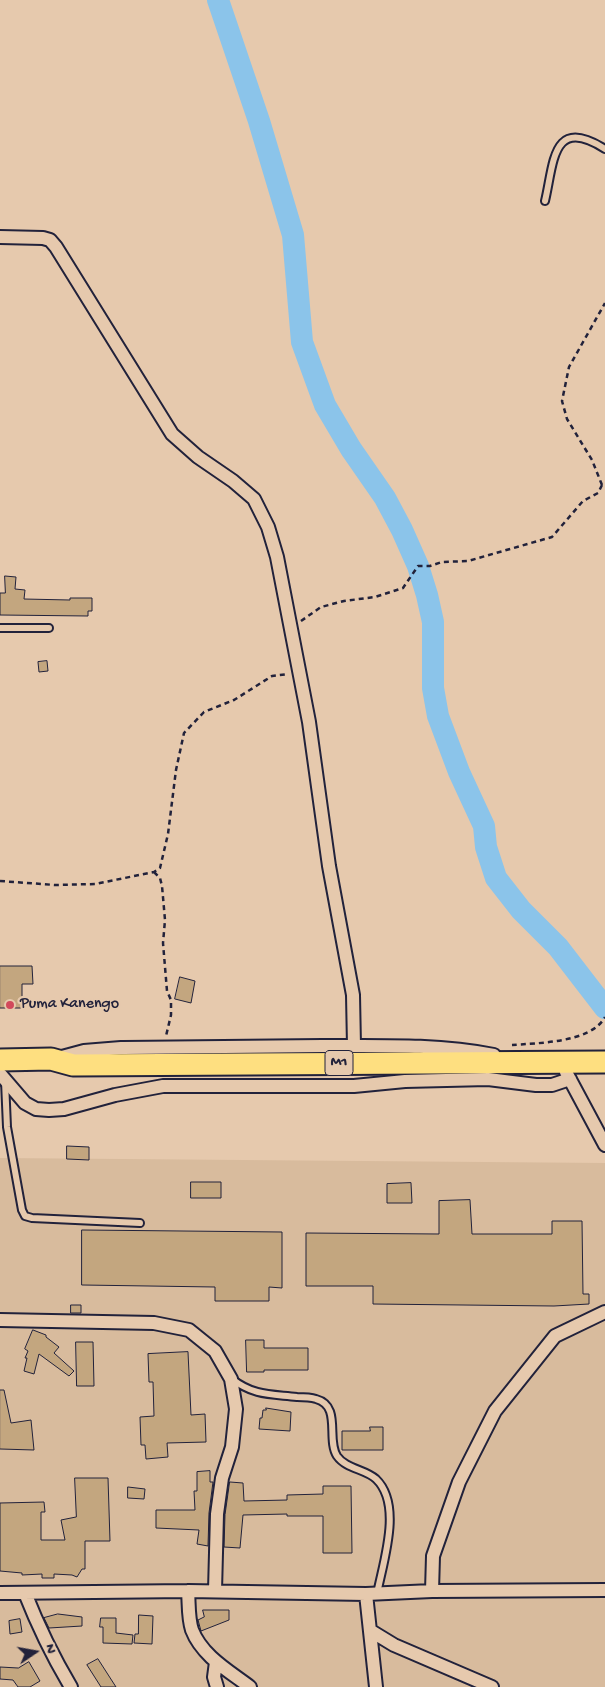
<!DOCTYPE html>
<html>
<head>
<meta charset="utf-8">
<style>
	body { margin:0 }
	#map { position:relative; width:605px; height:1687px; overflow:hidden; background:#e6c9ad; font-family:"Gochi Hand",sans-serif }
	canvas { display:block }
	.north { position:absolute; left:10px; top:1627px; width:50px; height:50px; -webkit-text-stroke:4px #e6c9ad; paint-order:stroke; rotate:78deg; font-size:14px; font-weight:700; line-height:20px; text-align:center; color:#22223b }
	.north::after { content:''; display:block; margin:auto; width:18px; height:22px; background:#22223b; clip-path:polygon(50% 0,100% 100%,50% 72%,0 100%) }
</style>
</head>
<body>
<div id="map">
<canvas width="605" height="1687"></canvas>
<div class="north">N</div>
</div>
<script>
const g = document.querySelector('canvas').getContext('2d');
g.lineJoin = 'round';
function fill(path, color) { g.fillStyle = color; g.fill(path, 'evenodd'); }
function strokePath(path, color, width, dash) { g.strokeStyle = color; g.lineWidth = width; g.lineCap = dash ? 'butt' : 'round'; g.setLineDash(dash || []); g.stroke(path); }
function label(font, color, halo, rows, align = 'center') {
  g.font = font + ' "Gochi Hand",sans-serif'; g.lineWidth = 4.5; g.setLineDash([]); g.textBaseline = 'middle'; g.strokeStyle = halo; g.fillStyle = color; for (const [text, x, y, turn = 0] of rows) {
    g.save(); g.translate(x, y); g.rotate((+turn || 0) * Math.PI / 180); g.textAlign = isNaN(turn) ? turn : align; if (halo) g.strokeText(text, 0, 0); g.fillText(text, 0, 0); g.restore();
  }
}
const built = new Path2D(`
	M 0,1158 L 605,1163 L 605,1687 L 0,1687 Z`);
const river = new Path2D(`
	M 218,0 L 259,121 L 293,235 L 302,342 L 325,405 L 351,449 L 385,498 L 402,530 L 418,566 L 427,595 L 433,622 L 433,688 L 438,716 L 459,772 L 484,826 L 486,847 L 496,878 L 521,910 L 558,947 L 605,1008`);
const building = new Path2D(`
	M 5,576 L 16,577 L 15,589 L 25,590 L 24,599 L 70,600 L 70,598 L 92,598 L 92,611 L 88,611 L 88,616 L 0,615 L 0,593 L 5,593 Z
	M 47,661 L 48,671 L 39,672 L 38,662 Z
	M 0,966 L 32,966 L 33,984 L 22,984 L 22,1008 L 0,1008 Z
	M 180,977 L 195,981 L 191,1003 L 175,999 Z
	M 67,1146 L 89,1147 L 89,1160 L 67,1159 Z
	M 191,1182 L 221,1182 L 221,1198 L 191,1198 Z
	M 411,1183 L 412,1203 L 387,1203 L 387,1184 Z
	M 470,1200 L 472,1234 L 552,1234 L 552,1221 L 582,1221 L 583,1294 L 589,1294 L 589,1304 L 554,1306 L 373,1304 L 373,1286 L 306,1286 L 306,1233 L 439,1234 L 439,1201 Z
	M 82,1230 L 282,1232 L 282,1288 L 269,1287 L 269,1301 L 215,1301 L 215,1287 L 82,1285 Z
	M 71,1305 L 81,1305 L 81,1313 L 71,1313 Z
	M 33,1330 L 46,1335 L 46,1337 L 59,1347 L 54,1353 L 74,1371 L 69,1376 L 39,1354 L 34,1374 L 24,1371 L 27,1358 L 25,1358 L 28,1351 L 25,1349 Z
	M 246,1340 L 264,1340 L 264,1348 L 308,1348 L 308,1370 L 264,1370 L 264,1372 L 247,1372 Z
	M 76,1342 L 93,1342 L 94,1386 L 77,1386 Z
	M 188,1352 L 191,1415 L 205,1414 L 206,1442 L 167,1443 L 168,1457 L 146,1459 L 145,1445 L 141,1445 L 140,1417 L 154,1416 L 153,1382 L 149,1382 L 148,1354 Z
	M 0,1390 L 4,1390 L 11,1423 L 31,1420 L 34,1450 L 0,1449 Z
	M 266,1408 L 291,1412 L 290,1431 L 259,1429 L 260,1418 L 262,1418 L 263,1410 L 266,1410 Z
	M 370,1427 L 383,1427 L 383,1450 L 342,1450 L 342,1431 L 370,1431 Z
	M 210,1471 L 210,1482 L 213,1482 L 209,1513 L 208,1546 L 197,1544 L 199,1530 L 156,1528 L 156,1510 L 195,1510 L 194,1491 L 197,1491 L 197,1472 Z
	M 75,1478 L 108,1478 L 110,1541 L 85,1541 L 85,1569 L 82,1569 L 77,1577 L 72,1575 L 54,1574 L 54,1578 L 42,1578 L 42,1574 L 22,1575 L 22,1573 L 0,1571 L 0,1503 L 44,1502 L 45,1512 L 41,1512 L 41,1540 L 65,1540 L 61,1520 L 76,1517 Z
	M 230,1482 L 243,1483 L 244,1501 L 287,1500 L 287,1495 L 323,1494 L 323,1486 L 351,1486 L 352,1553 L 323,1553 L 323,1516 L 287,1516 L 287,1514 L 243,1515 L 240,1548 L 224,1547 L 225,1515 Z
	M 128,1487 L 145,1489 L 144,1499 L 128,1498 Z
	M 203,1610 L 229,1610 L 229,1620 L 201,1631 L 198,1620 L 204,1617 Z
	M 58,1614 L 82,1617 L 82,1626 L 49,1628 L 44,1618 Z
	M 139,1615 L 153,1616 L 152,1644 L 134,1643 L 135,1634 L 138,1634 Z
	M 101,1618 L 116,1618 L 116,1633 L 133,1635 L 132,1644 L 103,1643 L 103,1627 L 100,1627 Z
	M 20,1619 L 22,1632 L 10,1634 L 9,1621 Z
	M 98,1659 L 116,1687 L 101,1687 L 87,1665 Z
	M 29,1662 L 40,1681 L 30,1687 L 18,1687 L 13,1680 L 0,1679 L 0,1667 L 18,1668 Z`);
const path = new Path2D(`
	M 602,485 L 592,460 L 567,419 L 562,401 L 569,367 L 605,303
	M 301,621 L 321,607 L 344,601 L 375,597 L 403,588 L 418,566 L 430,566 L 442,562 L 468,561 L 552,537 L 583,501 L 598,493 L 602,485 L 605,484
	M 154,872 L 160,878 L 162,886 L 165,920 L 163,943 L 167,991 L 171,1000 L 171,1015 L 166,1036
	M 0,881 L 55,885 L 95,884 L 154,872 L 160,868 L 168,834 L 176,770 L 184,733 L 204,712 L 234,700 L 272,676 L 288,674
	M 512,1045 C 537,1043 591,1043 605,1017`);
const service = new Path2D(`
	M 545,201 C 554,163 552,115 605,149
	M 0,628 L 49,628
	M 5,1081 L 7,1127 L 22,1210 L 25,1216 L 32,1218 L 140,1223
	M 232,1379 C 254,1396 271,1394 297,1397 C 303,1397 310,1397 316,1399 C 342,1406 326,1439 337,1456 C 346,1469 365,1469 376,1479 C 403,1505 383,1562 377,1594`);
const minor = new Path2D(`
	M 0,237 L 43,238 L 50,240 L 56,247 L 172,434 L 198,457 L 233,481 L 254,499 L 268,527 L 277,557 L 309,722 L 329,866 L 353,995 L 354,1046
	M 58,1058 L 84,1051 L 121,1048 C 188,1047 255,1047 323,1046 C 380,1046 438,1044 494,1055
	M 566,1072 L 605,1145
	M 1,1075 L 25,1103 L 36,1109 L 49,1110 L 64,1109 L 115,1095 L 163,1086 L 354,1086 L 405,1081 L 488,1079 L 536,1085 L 552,1085 L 570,1079
	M 0,1320 L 154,1323 L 189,1330 L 215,1351 L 231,1379 L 236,1409 L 232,1447 L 222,1478 L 217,1514 L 215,1591
	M 188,1591 C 189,1603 188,1618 192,1630 C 202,1656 229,1671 250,1687
	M 432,1591 L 433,1556 L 459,1482 L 495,1411 L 555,1336 L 605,1312
	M 0,1593 L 188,1591 L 366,1594 L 432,1591 L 605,1590
	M 25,1593 C 38,1626 53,1657 71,1687
	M 366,1594 L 376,1687
	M 371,1631 L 394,1645 L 492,1687
	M 216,1662 L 214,1677 L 217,1687`);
const trunk = new Path2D(`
	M 0,1060 L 51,1059 L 73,1065 L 605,1062`);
const markers = [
	[10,1005,5,"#d1495b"]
];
const shields = [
	[339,1063,28]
];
const shieldNames = [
	["M1",339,1063]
];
const poiNames = [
	["Puma Kanengo",20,1005]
];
fill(built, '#d8bb9d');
strokePath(river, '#8bc4ea', 22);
fill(building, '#c3a67f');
strokePath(building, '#22223b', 1);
strokePath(service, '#22223b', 10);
strokePath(minor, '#22223b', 16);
strokePath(trunk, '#22223b', 25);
strokePath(path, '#22223b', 2.5, [5, 4]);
strokePath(service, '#e6c9ad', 6);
strokePath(minor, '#e6c9ad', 12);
strokePath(trunk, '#fedf80', 21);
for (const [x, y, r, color] of markers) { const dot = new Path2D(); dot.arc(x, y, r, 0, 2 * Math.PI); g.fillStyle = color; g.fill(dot); strokePath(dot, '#e6c9ad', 2); }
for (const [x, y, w] of shields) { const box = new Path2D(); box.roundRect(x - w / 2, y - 12.5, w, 25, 4); g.fillStyle = '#e6c9ad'; g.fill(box); strokePath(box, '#22223b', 1); }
label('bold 15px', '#22223b', null, shieldNames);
label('16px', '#22223b', '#e6c9ad', poiNames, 'left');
</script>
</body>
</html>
